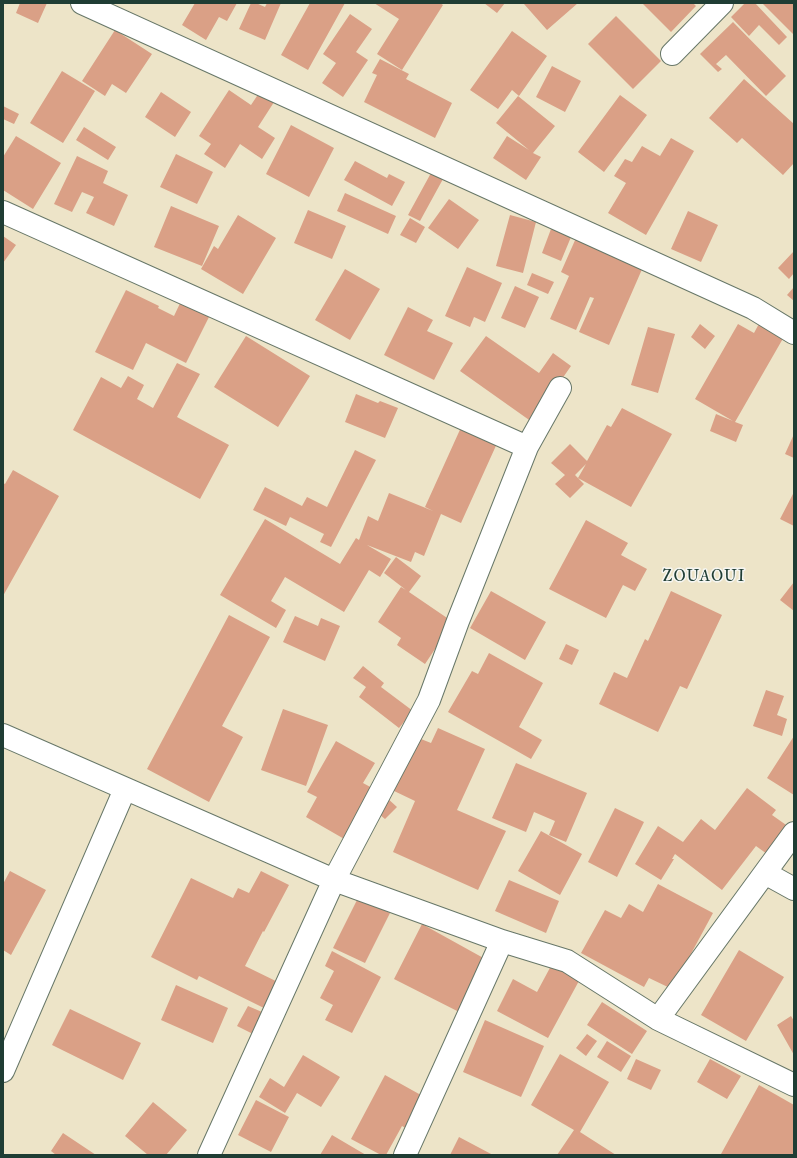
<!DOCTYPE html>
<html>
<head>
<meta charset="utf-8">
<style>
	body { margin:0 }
	#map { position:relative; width:797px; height:1158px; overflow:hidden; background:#ede4c8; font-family:"IM FELL Great Primer",serif }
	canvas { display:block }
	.frame { position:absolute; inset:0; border:4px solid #1f3d34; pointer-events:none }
</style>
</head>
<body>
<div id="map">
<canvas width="797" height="1158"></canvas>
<div class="frame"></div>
</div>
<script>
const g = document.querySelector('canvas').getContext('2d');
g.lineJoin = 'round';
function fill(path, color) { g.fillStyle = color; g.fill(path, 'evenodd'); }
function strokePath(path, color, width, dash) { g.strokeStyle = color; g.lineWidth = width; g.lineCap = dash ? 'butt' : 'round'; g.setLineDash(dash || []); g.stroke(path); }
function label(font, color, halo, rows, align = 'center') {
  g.font = font + ' "IM FELL Great Primer",serif'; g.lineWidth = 3; g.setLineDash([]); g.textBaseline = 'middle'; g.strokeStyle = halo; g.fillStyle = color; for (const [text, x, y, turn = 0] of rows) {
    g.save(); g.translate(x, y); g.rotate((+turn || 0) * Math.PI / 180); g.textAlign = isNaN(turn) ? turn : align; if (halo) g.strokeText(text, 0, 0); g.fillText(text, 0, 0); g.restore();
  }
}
const building = new Path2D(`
	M 20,3 L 47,3 L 38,23 L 16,13 Z
	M 195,3 L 237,3 L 227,21 L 219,17 L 206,40 L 182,25 Z
	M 251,3 L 256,3 L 265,7 L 267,3 L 281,3 L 265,40 L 239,29 Z
	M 310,3 L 345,3 L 308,70 L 281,55 Z
	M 374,3 L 440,3 L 443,5 L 402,70 L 377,54 L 399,19 Z
	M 484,3 L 505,3 L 497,13 Z
	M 526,3 L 578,3 L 547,30 L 524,4 Z
	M 642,3 L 693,3 L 696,6 L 671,32 Z
	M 745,3 L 755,3 L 787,37 L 779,45 L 759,25 L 749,36 L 731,17 Z
	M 762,3 L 794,3 L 794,35 Z
	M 350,14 L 372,29 L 356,52 L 368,60 L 343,97 L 322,83 L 336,63 L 323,54 Z
	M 616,16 L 661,61 L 633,89 L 588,44 Z
	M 733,22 L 786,76 L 766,96 L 726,55 L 716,64 L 722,69 L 718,72 L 700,54 Z
	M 115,30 L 152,54 L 126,93 L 112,84 L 105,96 L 82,81 Z
	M 512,31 L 547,56 L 519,96 L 512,90 L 498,109 L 470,90 Z
	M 380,59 L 409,74 L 406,79 L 452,103 L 435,138 L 364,102 L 377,75 L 372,73 Z
	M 552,66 L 581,81 L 565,112 L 536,97 Z
	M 62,71 L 95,91 L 63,143 L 30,123 Z
	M 744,79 L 794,124 L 794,163 L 783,175 L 742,138 L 737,143 L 709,118 Z
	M 229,90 L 251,105 L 261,90 L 276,99 L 258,127 L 275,138 L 262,159 L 240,144 L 225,168 L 204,154 L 211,144 L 199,136 Z
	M 161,92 L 191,112 L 175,137 L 145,117 Z
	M 620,95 L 647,115 L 604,172 L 578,152 Z
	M 518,96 L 555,126 L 533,153 L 541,157 L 526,180 L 493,158 L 507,136 L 529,150 L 496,123 Z
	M 3,106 L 19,114 L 14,124 L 3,119 Z
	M 291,125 L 334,148 L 309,197 L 266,174 Z
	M 84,127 L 116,147 L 108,160 L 76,140 Z
	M 16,136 L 61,163 L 33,209 L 3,190 L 3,157 Z
	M 671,138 L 694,151 L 646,235 L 608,213 L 626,183 L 614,176 L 625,159 L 632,162 L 642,146 L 660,156 Z
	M 176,154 L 213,172 L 197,204 L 160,187 Z
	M 77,156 L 108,171 L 103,183 L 128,195 L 114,226 L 86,213 L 94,197 L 82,192 L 72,212 L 54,204 Z
	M 355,161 L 387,178 L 389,174 L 405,182 L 392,206 L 344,180 Z
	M 431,173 L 443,179 L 420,221 L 408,215 Z
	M 345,193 L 396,216 L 388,234 L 337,211 Z
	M 449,199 L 479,220 L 458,249 L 428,228 Z
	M 171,206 L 219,226 L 202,266 L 154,247 Z
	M 308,210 L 346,226 L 332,259 L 294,243 Z
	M 688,211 L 718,225 L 701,262 L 671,249 Z
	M 238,215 L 276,238 L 243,294 L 201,269 L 214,246 L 218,249 Z
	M 510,215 L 536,222 L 523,273 L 496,266 Z
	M 410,218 L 425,227 L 416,243 L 400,235 Z
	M 551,229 L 571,237 L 561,261 L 542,253 Z
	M 3,236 L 16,245 L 3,263 Z
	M 576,238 L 643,267 L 609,345 L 579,332 L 594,298 L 590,297 L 576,330 L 550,319 L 569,276 L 561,272 Z
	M 794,251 L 794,273 L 789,279 L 778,268 Z
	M 467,267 L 502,283 L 485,322 L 474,317 L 470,327 L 445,316 Z
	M 345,269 L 380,289 L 350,340 L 315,320 Z
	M 532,273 L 554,282 L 548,294 L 527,285 Z
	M 515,286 L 539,297 L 525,328 L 501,318 Z
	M 794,287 L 794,301 L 787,295 Z
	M 126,290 L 159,306 L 158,308 L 174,316 L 183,297 L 212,311 L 186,363 L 146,343 L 133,370 L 95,352 Z
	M 408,307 L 433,320 L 427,331 L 453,343 L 434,380 L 384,355 Z
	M 761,320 L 785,335 L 735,422 L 743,425 L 736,442 L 710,431 L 716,414 L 733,421 L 695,399 L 738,324 L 754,333 Z
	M 700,324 L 715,336 L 705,349 L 691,337 Z
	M 648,327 L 675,334 L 658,393 L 631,385 Z
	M 246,336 L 310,376 L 278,427 L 214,387 Z
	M 486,336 L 539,373 L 553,353 L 571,366 L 532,422 L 460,371 Z
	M 177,363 L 200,374 L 177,417 L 229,445 L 200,499 L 73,430 L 101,377 L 121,388 L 128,376 L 144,385 L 137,399 L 153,408 Z
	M 356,394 L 378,403 L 380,401 L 398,408 L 385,438 L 345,422 Z
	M 622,408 L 672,434 L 631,507 L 578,478 L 586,464 L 575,475 L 584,484 L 570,498 L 555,484 L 565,475 L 551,463 L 570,444 L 587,461 L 607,425 L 611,427 Z
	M 463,423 L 499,439 L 461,523 L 441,514 L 424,556 L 415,552 L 411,562 L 367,545 L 391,559 L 380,577 L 369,570 L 344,612 L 285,577 L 271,601 L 286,610 L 276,628 L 220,595 L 265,519 L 340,564 L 356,538 L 359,540 L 368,516 L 378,521 L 389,493 L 433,511 L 425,507 Z
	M 794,434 L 794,458 L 785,454 Z
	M 355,450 L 376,460 L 331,547 L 320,542 L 324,534 L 290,517 L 286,526 L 253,510 L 265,487 L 302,506 L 307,497 L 327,507 Z
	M 13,470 L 59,496 L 3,596 L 3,483 L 5,484 Z
	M 794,492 L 794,526 L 780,519 Z
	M 586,520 L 628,543 L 621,555 L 647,569 L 635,591 L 623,585 L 606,618 L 549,589 Z
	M 396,557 L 421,576 L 409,592 L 453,622 L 425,664 L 397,645 L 401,638 L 378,622 L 401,587 L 406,590 L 384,573 Z
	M 794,582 L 794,611 L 780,600 Z
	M 491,591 L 546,622 L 525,660 L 470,628 Z
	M 671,591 L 722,615 L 687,689 L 680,686 L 658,732 L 599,704 L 614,672 L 627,678 L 645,639 L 648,641 Z
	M 229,615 L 270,637 L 222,726 L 243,737 L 209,802 L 147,769 Z
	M 295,616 L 318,626 L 321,618 L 340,626 L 325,661 L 283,642 Z
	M 566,644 L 579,650 L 572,665 L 559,659 Z
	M 489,653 L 543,683 L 519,727 L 542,740 L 531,759 L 448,712 L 472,671 L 478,674 Z
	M 363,666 L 384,683 L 381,687 L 413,711 L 399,728 L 359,697 L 366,687 L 353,678 Z
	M 766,690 L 784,696 L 777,715 L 787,719 L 782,736 L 753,726 Z
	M 283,709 L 328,725 L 306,786 L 261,770 Z
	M 438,728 L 485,749 L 457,810 L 506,831 L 478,890 L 393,852 L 415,801 L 392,790 L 416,737 L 431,743 Z
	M 794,736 L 794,795 L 767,778 Z
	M 336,741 L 375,763 L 363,783 L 374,789 L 346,840 L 306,817 L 317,797 L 307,792 Z
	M 516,763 L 587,793 L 566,842 L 549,835 L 555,821 L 534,812 L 526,832 L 492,818 Z
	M 747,788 L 776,810 L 772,815 L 789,827 L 767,854 L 756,846 L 722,890 L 675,854 L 672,859 L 674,859 L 661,880 L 635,864 L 658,826 L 683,842 L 701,819 L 715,830 Z
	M 386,797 L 397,807 L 385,819 L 374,810 Z
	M 615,808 L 644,822 L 617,877 L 588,862 Z
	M 541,831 L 582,854 L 560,895 L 518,871 Z
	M 10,871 L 46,890 L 11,955 L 3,950 L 3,884 Z
	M 261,871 L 289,885 L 264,932 L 263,931 L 245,966 L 286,986 L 272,1012 L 199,976 L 197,980 L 151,957 L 191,878 L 233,898 L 238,888 L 249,893 Z
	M 509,880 L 559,901 L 546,933 L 495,911 Z
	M 658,884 L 713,913 L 672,989 L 649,978 L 644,987 L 581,953 L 605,910 L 621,918 L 629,904 L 643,912 Z
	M 358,898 L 390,913 L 365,963 L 333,948 Z
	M 422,924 L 487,960 L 467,1016 L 394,979 Z
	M 739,950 L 784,977 L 746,1041 L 701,1015 Z
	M 332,951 L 381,977 L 352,1033 L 325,1020 L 333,1005 L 320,998 L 334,971 L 325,966 Z
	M 552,964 L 580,979 L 548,1038 L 497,1011 L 513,979 L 537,992 Z
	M 176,985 L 228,1008 L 213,1043 L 161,1020 Z
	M 602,1002 L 647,1031 L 632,1054 L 587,1025 Z
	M 248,1006 L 269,1015 L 259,1037 L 237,1026 Z
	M 70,1009 L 141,1043 L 123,1080 L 52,1045 Z
	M 791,1016 L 794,1021 L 794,1055 L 777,1025 Z
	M 485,1020 L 544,1046 L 521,1097 L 463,1072 Z
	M 587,1034 L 597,1041 L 586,1056 L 576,1048 Z
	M 607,1041 L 631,1056 L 621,1072 L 597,1057 Z
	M 560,1054 L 609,1082 L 580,1132 L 616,1155 L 557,1155 L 574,1130 L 531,1105 Z
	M 303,1055 L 340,1077 L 321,1107 L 297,1093 L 285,1113 L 259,1097 L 270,1078 L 284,1087 Z
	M 636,1059 L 661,1070 L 651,1090 L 627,1079 Z
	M 710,1059 L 741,1076 L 727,1099 L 697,1082 Z
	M 385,1075 L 428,1099 L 411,1131 L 402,1126 L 386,1155 L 381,1155 L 351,1139 Z
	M 759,1085 L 794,1105 L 794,1155 L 723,1155 L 721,1154 Z
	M 256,1100 L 289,1117 L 271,1152 L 238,1135 Z
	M 153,1102 L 187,1130 L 166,1155 L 148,1155 L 125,1136 Z
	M 63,1133 L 96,1155 L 56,1155 L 51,1151 Z
	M 332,1135 L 366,1155 L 320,1155 Z
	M 459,1137 L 493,1155 L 450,1155 Z`);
const minor = new Path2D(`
	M 82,3 L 753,308 L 794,333
	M 672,54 L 722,3
	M 3,212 L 527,447
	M 3,735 L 334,880 L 502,941 L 405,1155
	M 794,833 L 658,1019 L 794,1085
	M 765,873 L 794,889
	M 502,941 L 567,961 L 658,1019
	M 3,1071 L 125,789
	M 209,1155 L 334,880 L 429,700 L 458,621 L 527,447 L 560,388`);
const quarterNames = [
	["ZOUAOUI",704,577]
];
fill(building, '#daa086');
strokePath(minor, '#677768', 24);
strokePath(minor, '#fff', 22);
g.letterSpacing = '1px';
label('16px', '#1f3d34', '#f6f6f2', quarterNames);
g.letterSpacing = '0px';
</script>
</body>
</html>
